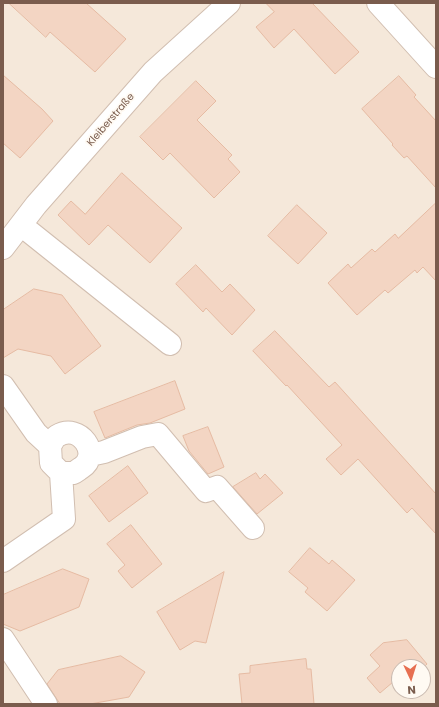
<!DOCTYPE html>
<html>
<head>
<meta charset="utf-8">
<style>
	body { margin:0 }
	#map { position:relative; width:439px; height:707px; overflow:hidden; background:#fdf6ec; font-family:Poppins,sans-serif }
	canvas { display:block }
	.frame { position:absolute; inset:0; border:4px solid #7a5c4d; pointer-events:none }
	.north { position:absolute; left:391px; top:659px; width:40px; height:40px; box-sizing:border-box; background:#fffaf3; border:1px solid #cabbb1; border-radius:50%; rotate:176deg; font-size:11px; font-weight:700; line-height:16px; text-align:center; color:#7a5c4d }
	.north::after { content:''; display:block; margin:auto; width:14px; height:18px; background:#e76f51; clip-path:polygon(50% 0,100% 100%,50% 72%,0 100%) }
</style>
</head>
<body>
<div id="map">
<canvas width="439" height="707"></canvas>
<div class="frame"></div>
<div class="north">N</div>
</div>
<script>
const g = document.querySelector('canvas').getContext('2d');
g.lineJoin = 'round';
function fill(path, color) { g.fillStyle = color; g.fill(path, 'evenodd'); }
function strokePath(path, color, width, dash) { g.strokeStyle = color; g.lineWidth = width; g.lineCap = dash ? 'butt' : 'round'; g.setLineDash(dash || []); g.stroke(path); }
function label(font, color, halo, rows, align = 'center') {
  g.font = font + ' Poppins,sans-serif'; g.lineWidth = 3.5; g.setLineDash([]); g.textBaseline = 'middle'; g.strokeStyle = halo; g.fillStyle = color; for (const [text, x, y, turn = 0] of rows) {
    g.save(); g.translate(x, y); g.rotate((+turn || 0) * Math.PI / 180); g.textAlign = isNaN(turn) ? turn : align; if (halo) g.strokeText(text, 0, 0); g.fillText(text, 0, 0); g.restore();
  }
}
const residential = new Path2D(`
	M 3,3 L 436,3 L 436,704 L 3,704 ZM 399,667 L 423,667 L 423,691 L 399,691 Z`);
const building = new Path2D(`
	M 9,3 L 86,3 L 126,39 L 95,72 L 50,32 L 46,37 Z
	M 266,3 L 312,3 L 359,52 L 335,74 L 294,29 L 274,48 L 256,27 L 274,12 Z
	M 3,75 L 42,109 L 53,121 L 20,158 L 3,143 Z
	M 399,76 L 416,95 L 414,97 L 436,121 L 436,188 L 407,156 L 404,158 L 392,145 L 393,144 L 362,109 Z
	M 196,81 L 216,101 L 197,120 L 232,155 L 228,159 L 240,172 L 214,198 L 170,153 L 163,160 L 140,137 Z
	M 122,173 L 182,228 L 150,263 L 108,225 L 89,245 L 58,215 L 71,201 L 85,214 Z
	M 436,203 L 436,281 L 423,267 L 417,273 L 415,270 L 388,293 L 385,290 L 357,315 L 328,283 L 348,264 L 351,268 L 372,249 L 375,252 L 395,234 L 398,238 Z
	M 297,205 L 327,233 L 298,264 L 268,236 Z
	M 196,265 L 222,292 L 230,284 L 255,310 L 232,335 L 206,308 L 203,312 L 176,284 Z
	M 34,289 L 62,295 L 101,346 L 65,374 L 51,356 L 18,349 L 3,358 L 3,310 Z
	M 275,331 L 329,387 L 335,382 L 436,494 L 436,534 L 412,508 L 407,513 L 358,459 L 341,475 L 326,459 L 342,445 L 287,385 L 286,386 L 253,351 Z
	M 175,381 L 185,409 L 150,423 L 137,425 L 105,438 L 94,412 Z
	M 208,427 L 224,467 L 208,474 L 189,451 L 183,436 Z
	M 128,466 L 148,493 L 109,522 L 89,496 Z
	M 256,473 L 260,479 L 265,474 L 283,493 L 257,514 L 233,487 Z
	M 131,525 L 162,564 L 132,588 L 118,571 L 125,565 L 107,544 Z
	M 310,548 L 329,564 L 332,560 L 355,580 L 327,611 L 305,592 L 308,588 L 289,572 Z
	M 63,569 L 89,579 L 79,607 L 20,631 L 3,624 L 3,595 Z
	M 224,572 L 206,643 L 195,641 L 180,650 L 157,612 Z
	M 407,640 L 427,664 L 423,668 L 399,667 L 399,689 L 393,682 L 380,693 L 367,678 L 380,666 L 370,655 L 383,643 Z
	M 121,656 L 145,672 L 129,697 L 90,704 L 60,704 L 47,684 L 58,670 Z
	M 306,659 L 307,669 L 311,669 L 314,704 L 242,704 L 239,674 L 250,673 L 250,666 Z`);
const minor = new Path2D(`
	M 378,3 L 436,67
	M 21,225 L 170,344
	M 3,248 L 36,205 L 153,72 L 229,3
	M 3,386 L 36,433 L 50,446 L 51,463 L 61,473 C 65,473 70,473 73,473 C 76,472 79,469 81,468 C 102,455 80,422 57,436 C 54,438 52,443 50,446
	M 90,455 L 104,452 L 142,437 L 158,434 L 206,491 L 217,487 L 253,528
	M 3,561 L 64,519 L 61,473
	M 3,639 L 46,704`);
const streetNames = [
	["Kleiberstraße",111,120,-49]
];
fill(residential, '#f5e8da');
fill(building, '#f3d5c3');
strokePath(building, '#e6bba3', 1);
strokePath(minor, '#d1beb0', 24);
strokePath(minor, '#fff', 22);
label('10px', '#7a5c4d', '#fffaf3', streetNames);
</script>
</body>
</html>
